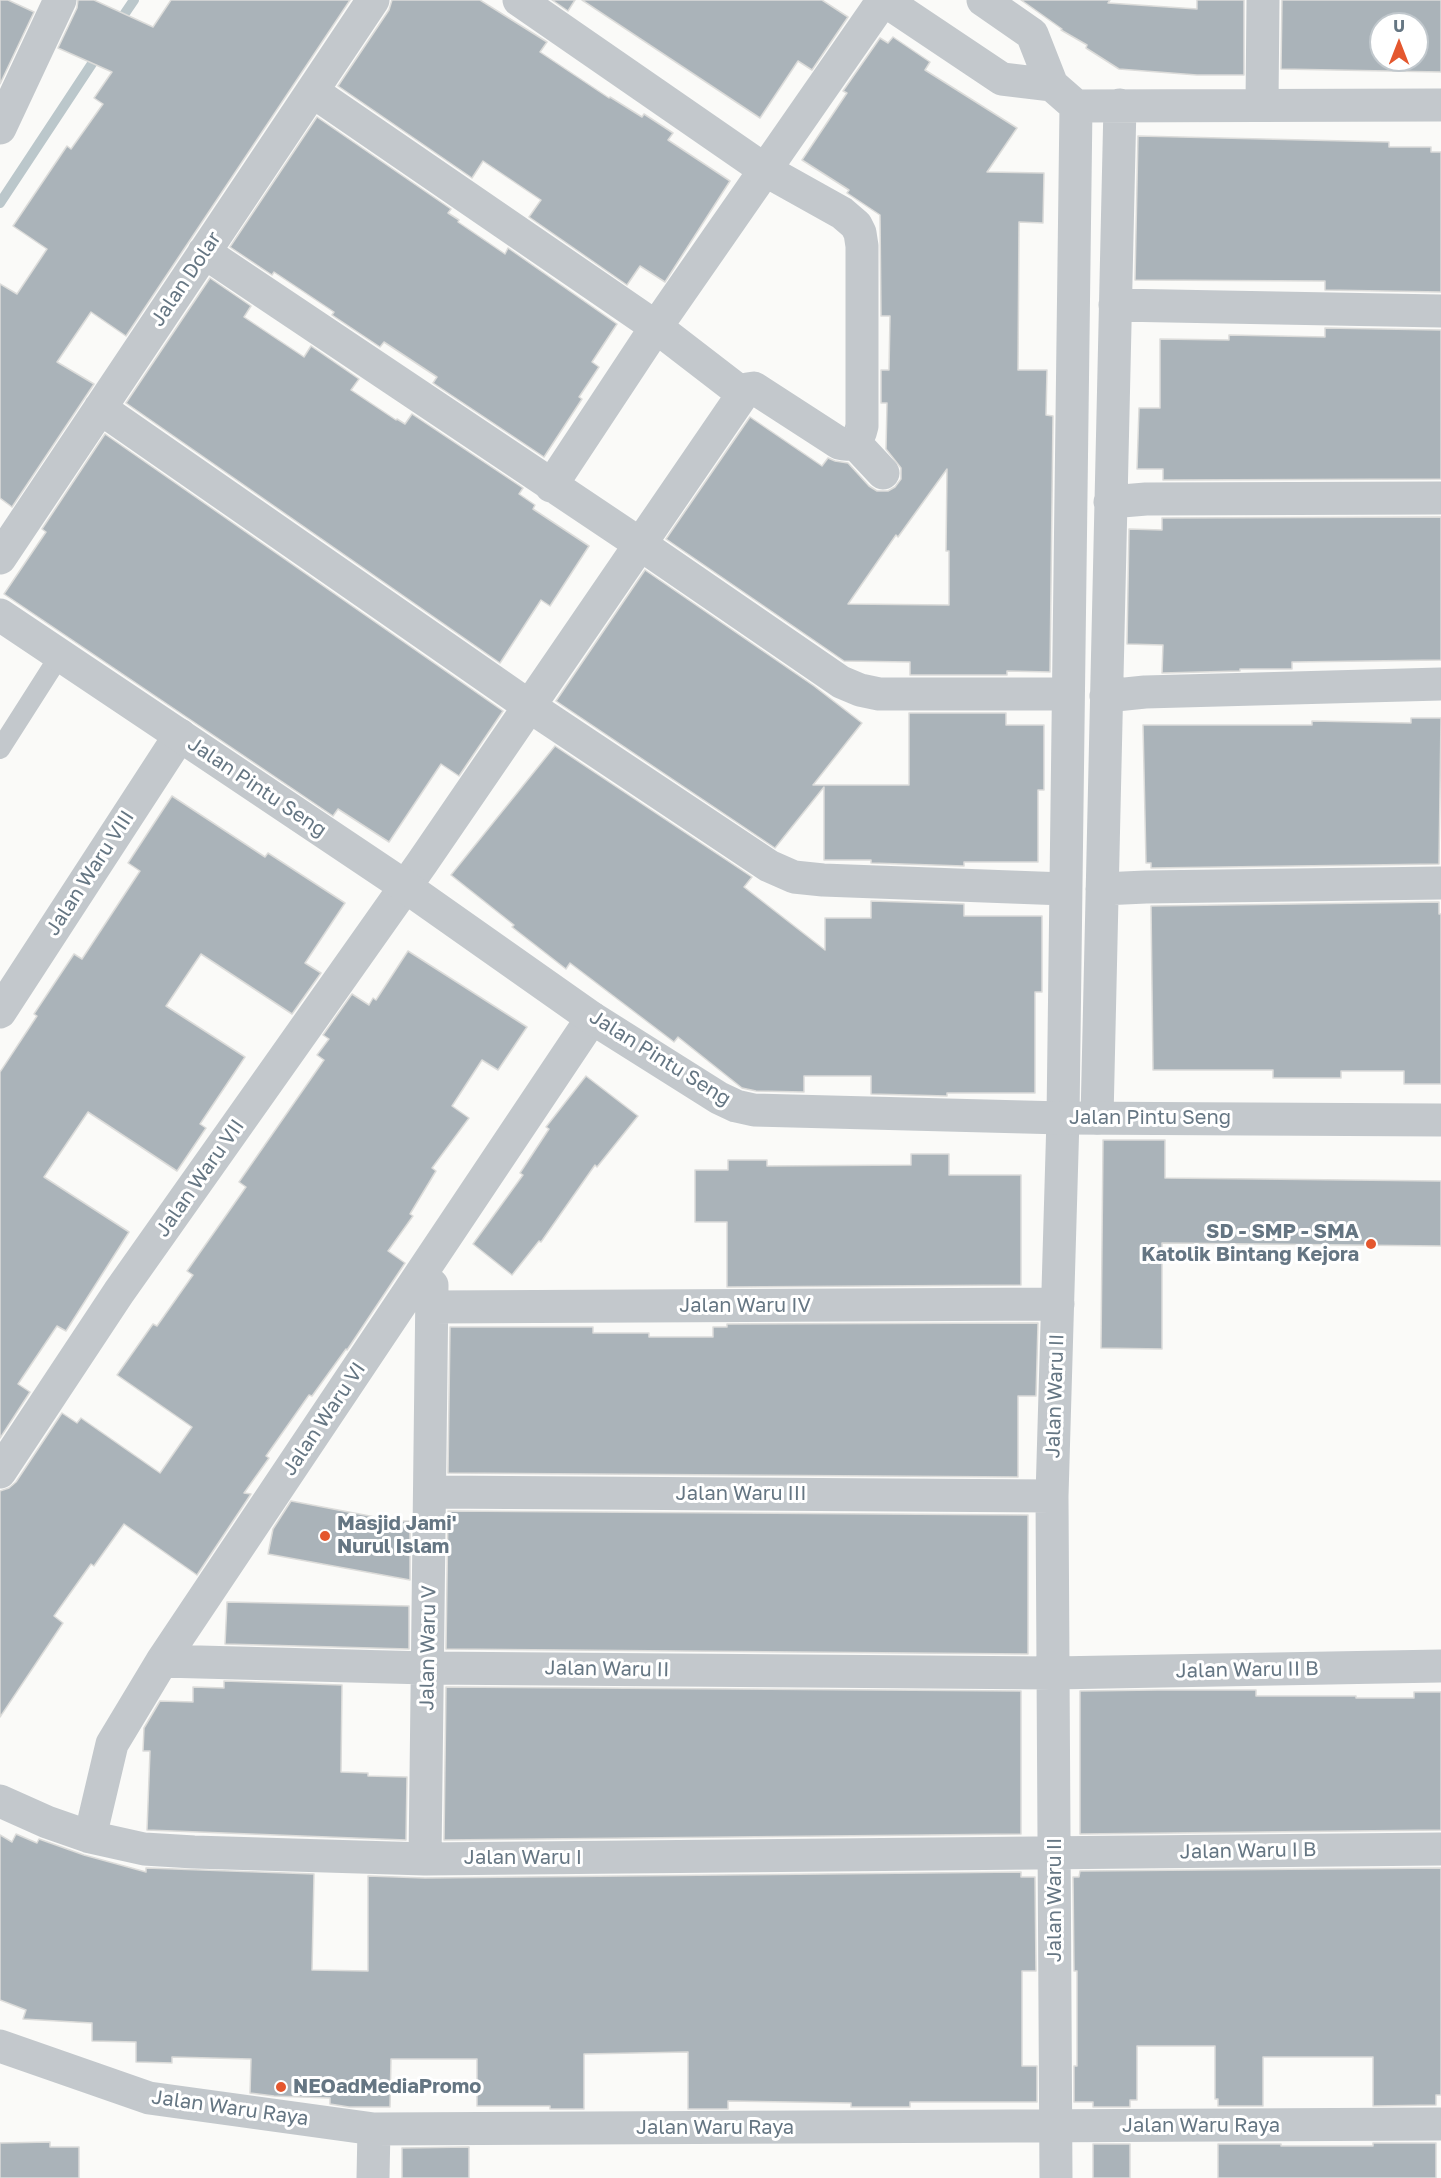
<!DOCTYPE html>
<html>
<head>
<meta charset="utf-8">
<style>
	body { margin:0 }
	#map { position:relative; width:1441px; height:2178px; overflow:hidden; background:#fafaf8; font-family:"Golos Text",sans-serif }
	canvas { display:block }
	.north { position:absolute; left:1369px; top:12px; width:60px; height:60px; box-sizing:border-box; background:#fff; border:2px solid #c1c8cd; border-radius:50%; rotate:0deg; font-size:16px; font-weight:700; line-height:24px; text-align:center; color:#657683 }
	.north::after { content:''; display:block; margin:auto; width:21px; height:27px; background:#e4572e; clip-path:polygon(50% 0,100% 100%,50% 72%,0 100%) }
</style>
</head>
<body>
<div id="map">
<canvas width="1441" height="2178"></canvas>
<div class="north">U</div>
</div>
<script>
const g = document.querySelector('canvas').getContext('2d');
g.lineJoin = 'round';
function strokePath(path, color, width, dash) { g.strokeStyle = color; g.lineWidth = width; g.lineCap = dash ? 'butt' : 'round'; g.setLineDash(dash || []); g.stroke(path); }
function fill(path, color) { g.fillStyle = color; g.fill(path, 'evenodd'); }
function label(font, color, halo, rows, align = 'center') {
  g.font = font + ' "Golos Text",sans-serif'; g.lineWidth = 6; g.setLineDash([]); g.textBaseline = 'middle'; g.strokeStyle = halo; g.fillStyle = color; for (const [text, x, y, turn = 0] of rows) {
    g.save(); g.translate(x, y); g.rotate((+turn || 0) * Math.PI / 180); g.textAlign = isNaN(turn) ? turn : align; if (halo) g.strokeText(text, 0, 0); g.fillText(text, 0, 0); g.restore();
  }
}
const stream = new Path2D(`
	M 117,25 L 134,0
	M 0,203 L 99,53`);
const building = new Path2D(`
	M 0,0 L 8,0 L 34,12 L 0,84 Z
	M 78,0 L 94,0 L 153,27 L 171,0 L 350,0 L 126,336 L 91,312 L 57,362 L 94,384 L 12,507 L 0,498 L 0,284 L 17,294 L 47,249 L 13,226 L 67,146 L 71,149 L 103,104 L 94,98 L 112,72 L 58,48 L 77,8 Z
	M 392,0 L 480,0 L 547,42 L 540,52 L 609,98 L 610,97 L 642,117 L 644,114 L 673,133 L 668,140 L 730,181 L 665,282 L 640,266 L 627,285 L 529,217 L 541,200 L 483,161 L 472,178 L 338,86 L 389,10 Z
	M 552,0 L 575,0 L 568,11 Z
	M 582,0 L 822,0 L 848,17 L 812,70 L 798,61 L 760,118 Z
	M 1021,0 L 1110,0 L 1108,3 L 1197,9 L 1197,0 L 1244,0 L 1244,75 L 1197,75 L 1119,69 L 1086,48 L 1087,45 L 1061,30 L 1062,29 Z
	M 1282,0 L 1441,0 L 1441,72 L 1281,69 ZM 1381,24 L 1417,24 L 1417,60 L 1381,60 Z
	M 893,37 L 930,62 L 925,70 L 1017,128 L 987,172 L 1044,173 L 1043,223 L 1019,222 L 1018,370 L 1047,370 L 1046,415 L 1053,416 L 1050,672 L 1007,671 L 1007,675 L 910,675 L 910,662 L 844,661 L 666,539 L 750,417 L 822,466 L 828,458 L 835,461 L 848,463 L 869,486 L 877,491 L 888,491 L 895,487 L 901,479 L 901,468 L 886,449 L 887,403 L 881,403 L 881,370 L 889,370 L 890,316 L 881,316 L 880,215 L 847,193 L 849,190 L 802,160 L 847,93 L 843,91 L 880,38 L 888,43 ZM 947,469 L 946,551 L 949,551 L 949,605 L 848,604 L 896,535 L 898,537 Z
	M 317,117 L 451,209 L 448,213 L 459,220 L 458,222 L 505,254 L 508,248 L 617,324 L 592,362 L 599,367 L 579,397 L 582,399 L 544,457 L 433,383 L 437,377 L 384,342 L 380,347 L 332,315 L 334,312 L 274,272 L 272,275 L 230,247 Z
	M 1138,136 L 1389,142 L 1389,147 L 1431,147 L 1431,152 L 1441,152 L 1441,292 L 1325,290 L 1325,281 L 1135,280 Z
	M 210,278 L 251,306 L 244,317 L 304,357 L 311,346 L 359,379 L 351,390 L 396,420 L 397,419 L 405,424 L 412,414 L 523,488 L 519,494 L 535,505 L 533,509 L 589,546 L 550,606 L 541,600 L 500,663 L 126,403 Z
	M 1325,328 L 1441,330 L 1441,479 L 1163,480 L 1163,469 L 1137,469 L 1139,408 L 1160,408 L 1160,339 L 1229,340 L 1229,335 L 1325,337 Z
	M 105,434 L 503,711 L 459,776 L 441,764 L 389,842 L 338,809 L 333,816 L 4,594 L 46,532 L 42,529 Z
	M 1441,517 L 1441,660 L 1292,662 L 1292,669 L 1240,669 L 1240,671 L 1162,673 L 1163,645 L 1127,644 L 1129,529 L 1162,530 L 1162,518 Z
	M 645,570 L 814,686 L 862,723 L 813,785 L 909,785 L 909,713 L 1006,713 L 1006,725 L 1044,725 L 1044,790 L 1038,790 L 1038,862 L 964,862 L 964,866 L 871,863 L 871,860 L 824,860 L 824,787 L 775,848 L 556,701 Z
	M 1411,718 L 1441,718 L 1439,864 L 1151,868 L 1151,863 L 1146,863 L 1143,725 L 1312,725 L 1312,721 L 1411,723 Z
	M 555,746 L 752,877 L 744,887 L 825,950 L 825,918 L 871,918 L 871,901 L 964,904 L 964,916 L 1042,916 L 1042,992 L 1035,992 L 1035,1093 L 947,1093 L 947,1096 L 871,1094 L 871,1076 L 804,1076 L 804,1092 L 756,1091 L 742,1088 L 678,1037 L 674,1042 L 570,963 L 566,969 L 512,927 L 514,925 L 451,875 Z
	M 172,796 L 265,857 L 268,853 L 345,903 L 305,963 L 321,973 L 292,1014 L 201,954 L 166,1006 L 245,1057 L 200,1124 L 206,1128 L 177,1171 L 88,1112 L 44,1177 L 129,1232 L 66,1331 L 57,1326 L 18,1384 L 30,1392 L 0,1438 L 0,1072 L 37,1016 L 34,1014 L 74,954 L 82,959 L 140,871 L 128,863 Z
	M 1439,902 L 1439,914 L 1441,914 L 1441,1084 L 1404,1084 L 1404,1071 L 1341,1071 L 1341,1078 L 1273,1078 L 1273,1070 L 1153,1070 L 1151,906 Z
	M 408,951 L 527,1027 L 498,1070 L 482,1060 L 452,1106 L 469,1118 L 432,1168 L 436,1171 L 410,1214 L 413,1216 L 388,1251 L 405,1263 L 347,1350 L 346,1349 L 312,1396 L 309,1395 L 266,1456 L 269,1458 L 244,1493 L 251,1494 L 197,1575 L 124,1524 L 94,1566 L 91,1564 L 54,1616 L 63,1623 L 0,1717 L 0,1491 L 9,1488 L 16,1482 L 62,1413 L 77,1423 L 81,1418 L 160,1473 L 192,1427 L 117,1375 L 153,1324 L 157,1326 L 193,1275 L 187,1271 L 246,1187 L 239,1182 L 324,1060 L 317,1055 L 329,1039 L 323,1035 L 352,994 L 369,1005 L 373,998 L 376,1000 Z
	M 586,1076 L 638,1116 L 597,1167 L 595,1165 L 541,1242 L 539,1241 L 512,1275 L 473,1244 L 523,1175 L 520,1173 L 549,1129 L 546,1127 Z
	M 1103,1140 L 1165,1140 L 1165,1178 L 1441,1181 L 1441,1246 L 1162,1243 L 1162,1349 L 1101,1348 Z
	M 911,1154 L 949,1154 L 949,1175 L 1021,1175 L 1021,1285 L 727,1287 L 727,1222 L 695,1222 L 695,1170 L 728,1170 L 728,1160 L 767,1160 L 767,1166 L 911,1165 Z
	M 1038,1323 L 1036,1396 L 1018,1396 L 1018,1477 L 448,1473 L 450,1327 L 593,1327 L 593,1333 L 649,1333 L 649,1337 L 713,1337 L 713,1327 L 727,1327 L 727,1324 Z
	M 291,1501 L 396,1521 L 410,1521 L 410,1580 L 268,1554 L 273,1529 Z
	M 448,1511 L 1028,1515 L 1028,1654 L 446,1649 Z
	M 227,1602 L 409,1606 L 409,1649 L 225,1644 Z
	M 224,1681 L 342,1685 L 341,1772 L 368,1773 L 368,1776 L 407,1777 L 406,1840 L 147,1830 L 150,1751 L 143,1751 L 144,1728 L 160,1701 L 193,1702 L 193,1687 L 224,1688 Z
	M 446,1687 L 1021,1691 L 1021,1834 L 444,1840 Z
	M 1157,1690 L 1256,1690 L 1256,1696 L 1356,1696 L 1356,1698 L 1414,1698 L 1414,1692 L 1441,1692 L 1441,1830 L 1080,1834 L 1080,1691 Z
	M 16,1834 L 37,1843 L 39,1839 L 84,1855 L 146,1872 L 146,1868 L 314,1874 L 312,1970 L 368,1971 L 368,1876 L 425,1878 L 1021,1872 L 1021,1877 L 1035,1877 L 1036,1971 L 1022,1971 L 1022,2066 L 1037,2066 L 1037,2102 L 910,2102 L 910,2107 L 851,2107 L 851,2103 L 728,2101 L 728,2109 L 688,2109 L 688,2052 L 584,2054 L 584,2109 L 550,2109 L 550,2106 L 477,2106 L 477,2059 L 391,2059 L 390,2107 L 349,2107 L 330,2104 L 330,2098 L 274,2096 L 250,2093 L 251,2059 L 172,2057 L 172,2063 L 136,2062 L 136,2042 L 92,2041 L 92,2023 L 23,2019 L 26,2010 L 0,2000 L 0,1835 L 12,1842 Z
	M 1441,1868 L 1441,2095 L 1436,2095 L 1436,2105 L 1373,2106 L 1373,2057 L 1263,2057 L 1263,2106 L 1218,2106 L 1218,2099 L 1215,2099 L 1215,2046 L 1137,2046 L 1137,2100 L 1130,2100 L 1130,2107 L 1093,2107 L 1093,2102 L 1074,2102 L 1074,2066 L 1077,2066 L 1077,1971 L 1074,1971 L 1073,1877 L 1079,1877 L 1080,1871 Z
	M 50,2142 L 50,2147 L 79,2147 L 79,2178 L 0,2178 L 0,2143 Z
	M 1373,2143 L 1436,2143 L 1436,2178 L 1218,2178 L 1218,2144 L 1281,2144 L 1281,2146 L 1373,2146 Z
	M 1093,2144 L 1130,2144 L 1130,2178 L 1093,2178 Z
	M 469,2147 L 469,2178 L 402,2178 L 402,2148 Z`);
const service = new Path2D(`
	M 0,749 L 60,655`);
const minor = new Path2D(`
	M 884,0 L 1002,79 L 1052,85
	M 983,0 L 1032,34 L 1052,85 L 1076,106 L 1441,105
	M 312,91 L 656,327 L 743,394
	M 1262,104 L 1263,0
	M 0,128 L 60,0
	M 204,252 L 640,544 L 841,682 L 860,690 L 879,694 L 1068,694
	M 1115,305 L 1441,311
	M 100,408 L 529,706 L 769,866 L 794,877 L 823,880 L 1065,889
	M 855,443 L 883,473
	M 551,486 L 656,327 L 883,0
	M 1110,502 L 1146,499 L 1441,498
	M 0,558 L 373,0
	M 1106,696 L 1145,692 L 1441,684
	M 1102,889 L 1146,887 L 1441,883
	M 0,1012 L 180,735
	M 1097,1118 L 1120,105
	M 432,1307 L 1058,1304
	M 0,1472 L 119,1292 L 422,863 L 743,394 L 747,389 L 754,388 L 839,443 C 854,447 859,440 862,426 L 862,246 L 860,233 L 856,225 L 842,213 L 765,170 L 519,0
	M 430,1492 L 1052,1496
	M 162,1661 L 427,1668 L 1053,1673 L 1441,1666
	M 0,1801 L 47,1822 L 90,1837 L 144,1849 L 194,1852 L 425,1859 L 1441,1849
	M 90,1837 L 112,1744 L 162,1661 L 592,1018
	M 425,1859 L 432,1285
	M 0,2046 L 149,2098 L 374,2129 L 1441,2124
	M 373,2178 L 374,2129
	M 1056,2178 L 1052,1496 L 1063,1118 L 1076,106`);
const tertiary = new Path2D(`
	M 0,615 L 406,887 L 592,1018 L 719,1098 L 736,1106 L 754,1110 L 1063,1118 L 1441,1120`);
const markers = [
	[1371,1244,6,"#e4572e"],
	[325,1536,6,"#e4572e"],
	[281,2087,6,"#e4572e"]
];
const streetNames = [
	["Jalan Dolar",186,279,-56],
	["Jalan Pintu Seng",257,787,34],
	["Jalan Waru VIII",90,873,-57],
	["Jalan Pintu Seng",660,1058,32],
	["Jalan Pintu Seng",1150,1118],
	["Jalan Waru VII",200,1178,-55],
	["Jalan Waru IV",745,1306],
	["Jalan Waru II",1055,1396,-88],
	["Jalan Waru VI",324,1419,-56],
	["Jalan Waru III",741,1494],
	["Jalan Waru V",428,1648,-89],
	["Jalan Waru II",607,1669,1],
	["Jalan Waru II B",1247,1670,-1],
	["Jalan Waru I B",1248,1851,-1],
	["Jalan Waru I",523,1858],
	["Jalan Waru II",1055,1900,-90],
	["Jalan Waru Raya",230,2108,8],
	["Jalan Waru Raya",1201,2126],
	["Jalan Waru Raya",715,2128]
];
const poiNames = [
	["SD - SMP - SMA",1359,1232,"right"],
	["Katolik Bintang Kejora",1359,1255,"right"],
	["Masjid Jami'",337,1524],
	["Nurul Islam",337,1547],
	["NEOadMediaPromo",293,2087]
];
strokePath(stream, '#bbc7cb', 10);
fill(building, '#aab3b9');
strokePath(building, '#dcdcda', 1.5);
strokePath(service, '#c3c8cc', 20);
strokePath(minor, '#c3c8cc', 33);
strokePath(tertiary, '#c3c8cc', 33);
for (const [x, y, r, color] of markers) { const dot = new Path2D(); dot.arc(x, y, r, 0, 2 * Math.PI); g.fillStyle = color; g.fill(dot); strokePath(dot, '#fff', 2); }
label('20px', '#657683', '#fff', streetNames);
label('bold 20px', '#657683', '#fff', poiNames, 'left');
</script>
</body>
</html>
